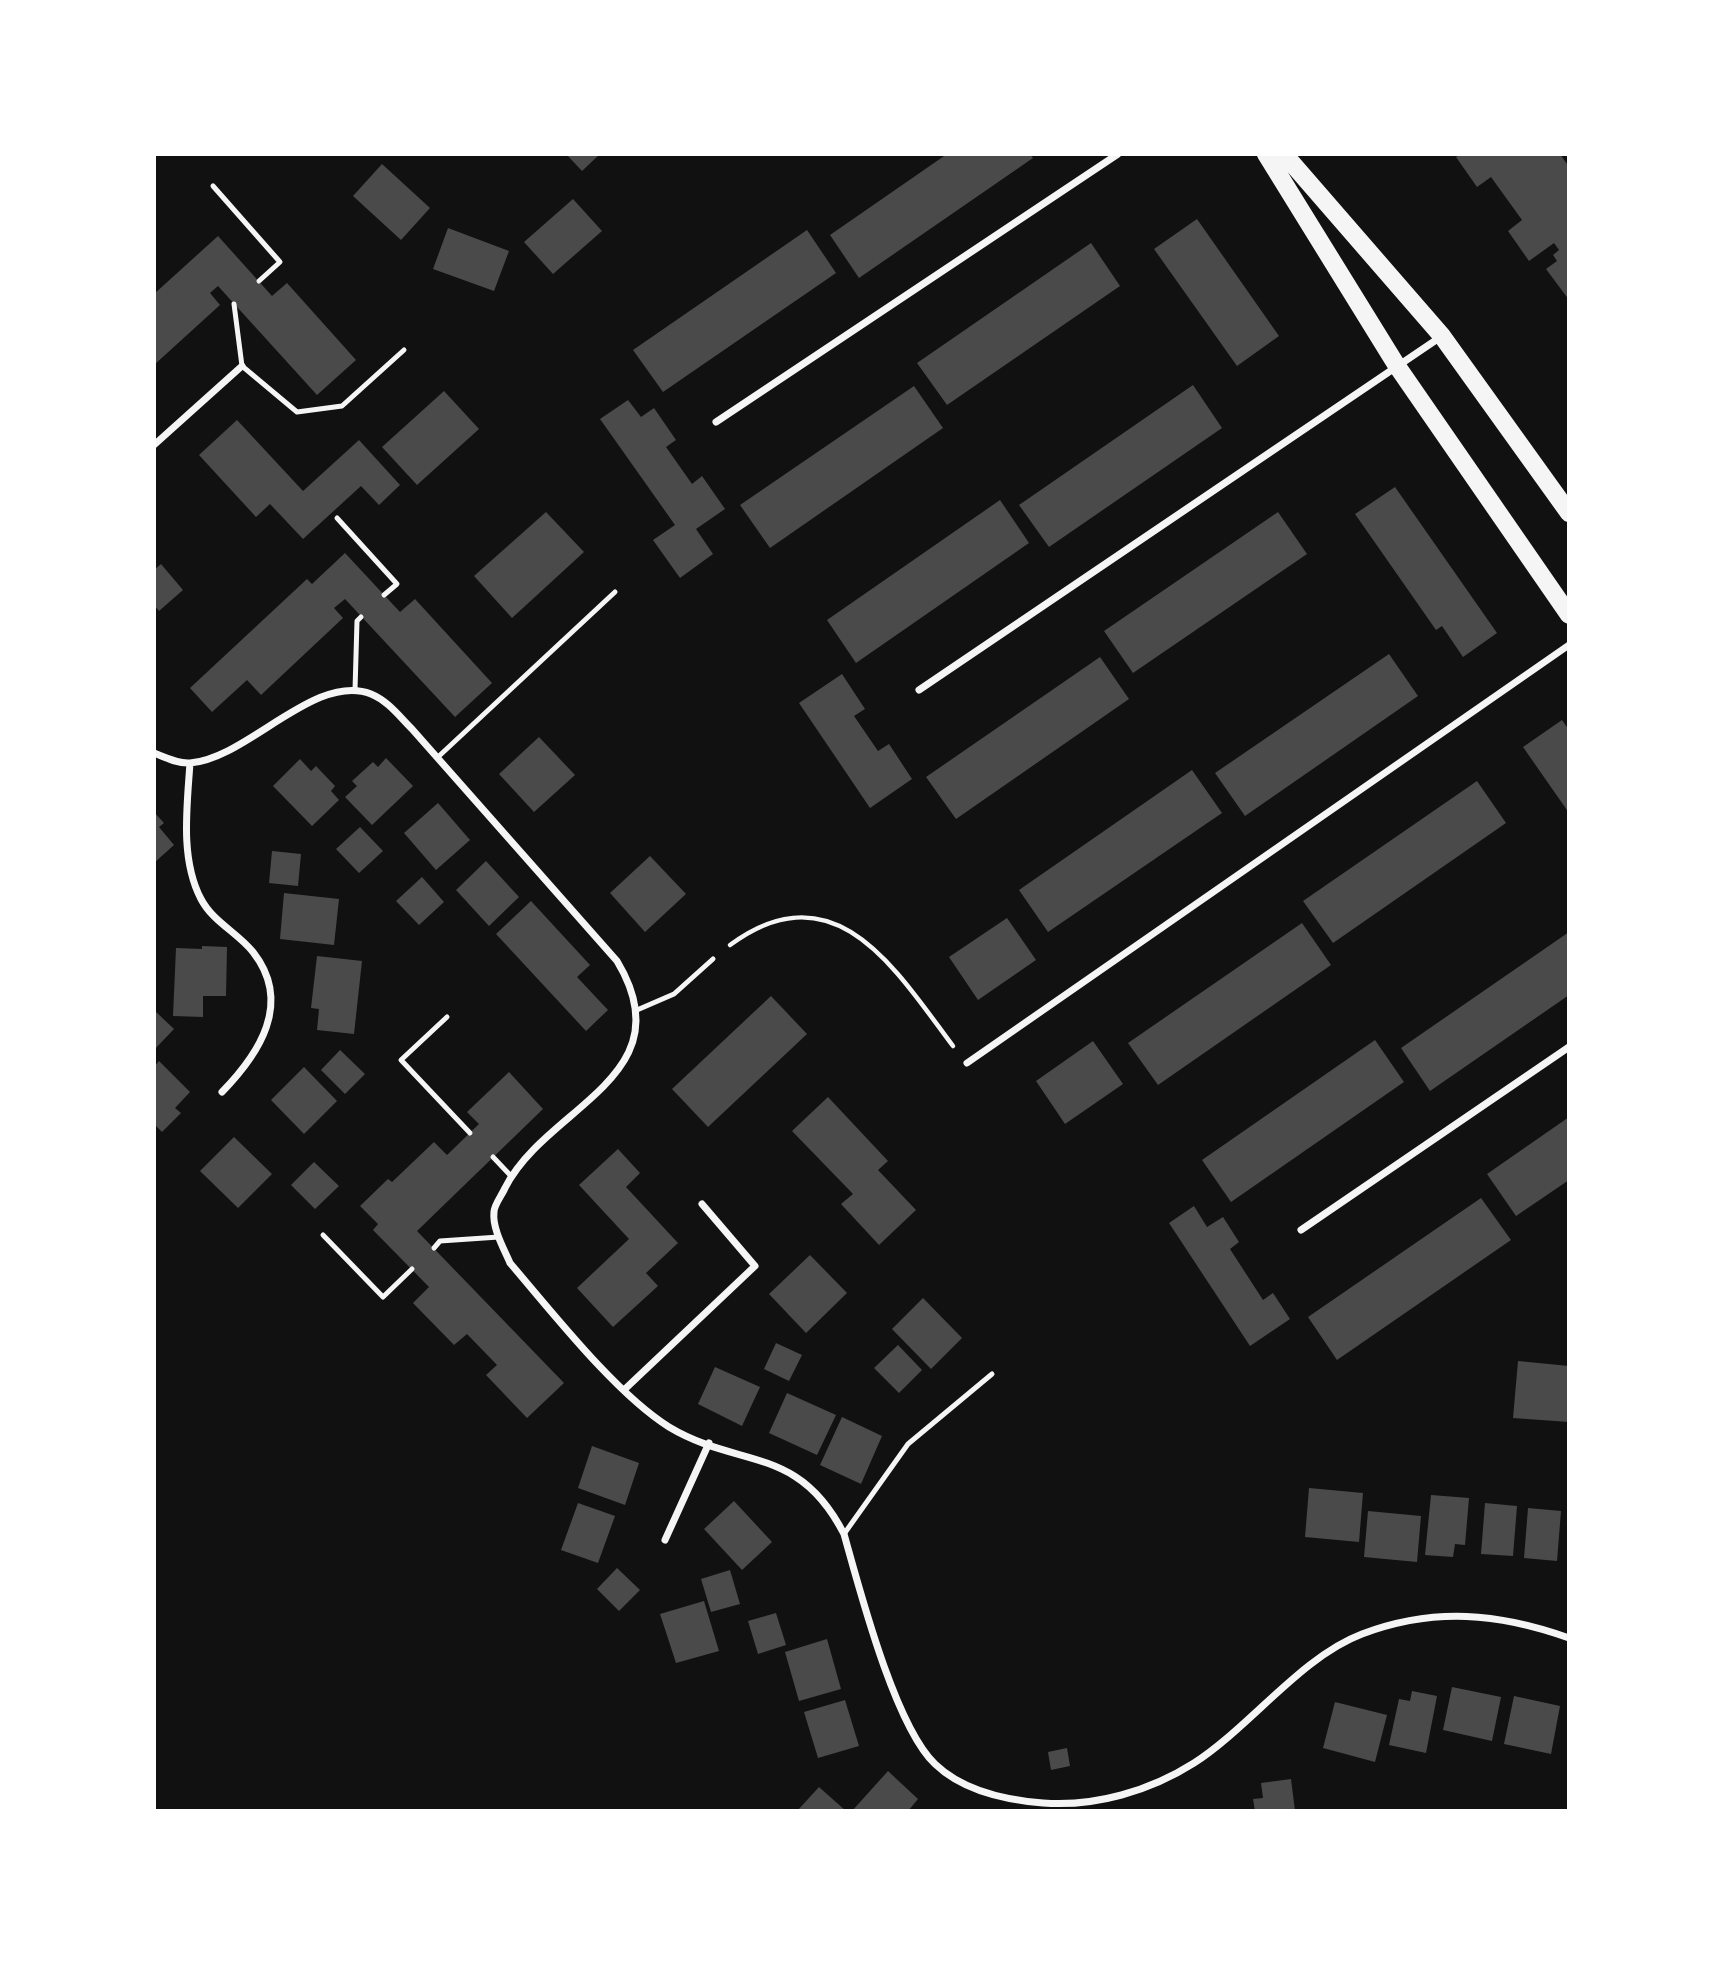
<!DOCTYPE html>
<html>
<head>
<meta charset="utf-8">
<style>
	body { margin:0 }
	#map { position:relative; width:1723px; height:1965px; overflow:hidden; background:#111; font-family:Arial,sans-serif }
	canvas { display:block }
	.frame { position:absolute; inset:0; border:156px solid #fff; pointer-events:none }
</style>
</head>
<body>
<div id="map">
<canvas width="1723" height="1965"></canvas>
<div class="frame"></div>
</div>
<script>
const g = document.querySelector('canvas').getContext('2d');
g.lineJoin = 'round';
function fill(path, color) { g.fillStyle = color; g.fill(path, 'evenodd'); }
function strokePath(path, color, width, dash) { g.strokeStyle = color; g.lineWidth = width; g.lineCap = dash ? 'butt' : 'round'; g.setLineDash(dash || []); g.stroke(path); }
const building = new Path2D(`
	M 566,154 L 600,154 L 582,171 Z
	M 947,154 L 1030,154 L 1033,158 L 859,278 L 830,235 Z
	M 1461,154 L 1560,154 L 1569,167 L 1569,300 L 1546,269 L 1557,261 L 1553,255 L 1559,250 L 1554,243 L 1529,261 L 1508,231 L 1522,220 L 1491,177 L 1477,187 L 1456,157 Z
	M 382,164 L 430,208 L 401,240 L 353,196 Z
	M 573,199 L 602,231 L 553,274 L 524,242 Z
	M 1197,219 L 1279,336 L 1237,366 L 1154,249 Z
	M 448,228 L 509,251 L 494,291 L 433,269 Z
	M 807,230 L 836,273 L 663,392 L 633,350 Z
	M 218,236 L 272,296 L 287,283 L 356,360 L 317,395 L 218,286 L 210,293 L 220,305 L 154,365 L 154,294 Z
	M 1091,243 L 1120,286 L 947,405 L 917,363 Z
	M 1193,385 L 1222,428 L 1049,547 L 1019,505 Z
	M 914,386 L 943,428 L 770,548 L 740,505 Z
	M 444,391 L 479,429 L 417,485 L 382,447 Z
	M 628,400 L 641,417 L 654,408 L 676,440 L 666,447 L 692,484 L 702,476 L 725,509 L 696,529 L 713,554 L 680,578 L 653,540 L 675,525 L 600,419 Z
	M 237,420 L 303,491 L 359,440 L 400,485 L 379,505 L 361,486 L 303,539 L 270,504 L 256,517 L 199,455 Z
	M 1395,487 L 1497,633 L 1463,657 L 1442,626 L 1436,630 L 1355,514 Z
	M 1000,500 L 1029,543 L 856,663 L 827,620 Z
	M 546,512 L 584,552 L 512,618 L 474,576 Z
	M 1278,512 L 1307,554 L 1133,673 L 1104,631 Z
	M 345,553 L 400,612 L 415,599 L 492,683 L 455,717 L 345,599 L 334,608 L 343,618 L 261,695 L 247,680 L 212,712 L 190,688 L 307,579 L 312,584 Z
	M 161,564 L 183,590 L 159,611 L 154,605 L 154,570 Z
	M 1389,654 L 1418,696 L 1245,816 L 1215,773 Z
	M 1100,657 L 1129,699 L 956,819 L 926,777 Z
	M 842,674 L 865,709 L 854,716 L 878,751 L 889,744 L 912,779 L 870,808 L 799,703 Z
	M 1562,720 L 1569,730 L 1569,813 L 1523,747 Z
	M 539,737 L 575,775 L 534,812 L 499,774 Z
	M 386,758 L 413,786 L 372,825 L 345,797 L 357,786 L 352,781 L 373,762 L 378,767 Z
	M 300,759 L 311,771 L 316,766 L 335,786 L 331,791 L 339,800 L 312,826 L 273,786 Z
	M 1192,770 L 1222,813 L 1048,932 L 1019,890 Z
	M 1477,781 L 1506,823 L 1333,943 L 1303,901 Z
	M 438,803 L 470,840 L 436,870 L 404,833 Z
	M 154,812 L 164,823 L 159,827 L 174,845 L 154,863 Z
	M 360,827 L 383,851 L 359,873 L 336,849 Z
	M 272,851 L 301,854 L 298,886 L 269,883 Z
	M 650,856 L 686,894 L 645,932 L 610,893 Z
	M 486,861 L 519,897 L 489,926 L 456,890 Z
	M 422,877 L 444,902 L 419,925 L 396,901 Z
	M 284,893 L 339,899 L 334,945 L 280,939 Z
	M 531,901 L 590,965 L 577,977 L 608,1010 L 586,1031 L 496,934 Z
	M 1007,918 L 1036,960 L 978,1000 L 949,957 Z
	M 1302,923 L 1331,965 L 1158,1085 L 1128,1043 Z
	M 1569,932 L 1569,995 L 1430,1091 L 1401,1048 Z
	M 202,946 L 227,947 L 226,996 L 203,996 L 203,1017 L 173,1016 L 176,948 L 202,949 Z
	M 317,956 L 362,961 L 354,1034 L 317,1030 L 319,1009 L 311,1008 Z
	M 771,996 L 807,1034 L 708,1127 L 672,1089 Z
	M 154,1010 L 174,1029 L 154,1050 Z
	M 1375,1040 L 1404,1082 L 1231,1202 L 1202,1160 Z
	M 1093,1041 L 1123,1084 L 1065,1124 L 1036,1081 Z
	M 340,1050 L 365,1074 L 345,1094 L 321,1070 Z
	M 159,1061 L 190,1092 L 175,1108 L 181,1113 L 162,1132 L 154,1124 L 154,1067 Z
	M 304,1067 L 337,1101 L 304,1134 L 271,1100 Z
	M 509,1072 L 543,1109 L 417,1231 L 564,1383 L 527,1418 L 486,1375 L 497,1365 L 467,1334 L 454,1345 L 413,1303 L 429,1287 L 373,1230 L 378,1224 L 360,1206 L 388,1179 L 392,1182 L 434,1142 L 447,1155 L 479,1124 L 467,1112 Z
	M 828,1097 L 888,1161 L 878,1170 L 916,1210 L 879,1245 L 841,1204 L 853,1194 L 792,1131 Z
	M 1569,1117 L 1569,1180 L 1516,1216 L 1487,1174 Z
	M 234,1137 L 272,1174 L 238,1208 L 200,1171 Z
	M 618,1149 L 640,1173 L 626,1187 L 678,1243 L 646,1273 L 658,1286 L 613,1327 L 577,1288 L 629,1239 L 579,1185 Z
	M 314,1162 L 339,1186 L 315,1209 L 291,1185 Z
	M 1481,1198 L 1511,1240 L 1337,1360 L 1308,1317 Z
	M 1194,1206 L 1207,1227 L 1223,1217 L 1239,1242 L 1230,1249 L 1263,1300 L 1273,1293 L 1290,1319 L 1250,1346 L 1169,1223 Z
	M 810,1255 L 847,1293 L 806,1333 L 769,1294 Z
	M 923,1298 L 962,1338 L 931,1369 L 892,1329 Z
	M 776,1343 L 802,1355 L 789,1381 L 764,1369 Z
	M 898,1345 L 922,1370 L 899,1393 L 874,1368 Z
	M 1518,1361 L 1569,1366 L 1569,1422 L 1513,1418 Z
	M 715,1367 L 760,1387 L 742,1426 L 698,1404 Z
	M 787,1393 L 836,1415 L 817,1455 L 769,1433 Z
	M 842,1417 L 882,1436 L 861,1484 L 820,1465 Z
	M 592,1446 L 639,1463 L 625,1505 L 578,1488 Z
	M 1309,1488 L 1363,1493 L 1359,1542 L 1305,1537 Z
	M 1431,1495 L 1469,1498 L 1465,1545 L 1455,1544 L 1453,1557 L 1425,1555 Z
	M 734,1501 L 772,1542 L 742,1570 L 704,1529 Z
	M 578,1503 L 615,1516 L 598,1563 L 561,1550 Z
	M 1485,1503 L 1517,1506 L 1513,1556 L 1481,1554 Z
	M 1528,1508 L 1561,1511 L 1557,1561 L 1524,1558 Z
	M 1368,1511 L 1421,1516 L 1417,1562 L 1364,1557 Z
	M 617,1568 L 640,1590 L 619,1611 L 597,1589 Z
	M 730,1570 L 740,1604 L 711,1612 L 701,1579 Z
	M 704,1601 L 719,1651 L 676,1663 L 660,1614 Z
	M 776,1613 L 786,1645 L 758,1654 L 748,1621 Z
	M 827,1639 L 841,1689 L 799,1701 L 785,1652 Z
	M 1452,1687 L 1501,1697 L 1492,1741 L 1443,1730 Z
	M 1412,1691 L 1437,1696 L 1426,1753 L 1389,1745 L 1399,1699 L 1410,1701 Z
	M 1514,1696 L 1560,1706 L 1551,1754 L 1504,1744 Z
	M 845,1700 L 859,1746 L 818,1758 L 804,1712 Z
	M 1335,1702 L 1387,1715 L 1375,1762 L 1323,1748 Z
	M 1067,1748 L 1070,1766 L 1051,1770 L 1048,1752 Z
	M 888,1771 L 918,1799 L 908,1811 L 852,1811 Z
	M 1291,1779 L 1295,1811 L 1255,1811 L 1253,1799 L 1263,1798 L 1261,1783 Z
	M 819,1787 L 846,1811 L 797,1811 Z`);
const path = new Path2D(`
	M 730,945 C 835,867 896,970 953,1046`);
const service = new Path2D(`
	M 213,186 L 280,262 L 259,281
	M 234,304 L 242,366 L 297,412 L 342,406 L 404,350
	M 337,518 L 397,584 L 384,595
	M 355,690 L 357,621 L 361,617
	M 438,757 L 615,592
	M 637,1010 L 674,994 L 713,959
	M 447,1017 L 401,1060 L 470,1133
	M 493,1157 L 511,1176
	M 323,1235 L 383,1297 L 412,1269
	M 434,1248 L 440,1241 L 499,1237
	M 844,1534 L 908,1444 L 992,1374`);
const minor = new Path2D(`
	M 716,422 L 1118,154
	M 154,445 L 242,366
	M 919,690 L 1442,336
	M 154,753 C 164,757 178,764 190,763 C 247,759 315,672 371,694 C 388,701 399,716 412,729 L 617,961 C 687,1077 546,1106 505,1188 C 502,1195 494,1205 494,1212 C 492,1228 504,1249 510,1263 C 552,1312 616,1394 669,1427 C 739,1469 798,1444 844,1534 C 860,1591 895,1726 935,1764 C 963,1791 1005,1800 1043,1803 C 1095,1807 1150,1791 1194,1763 C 1250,1727 1301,1657 1362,1634 C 1434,1607 1499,1613 1569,1638
	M 190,763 C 187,807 180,859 201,899 C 213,922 237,932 253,952 C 293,1003 259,1054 222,1092
	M 967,1063 L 1569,645
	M 1301,1230 L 1569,1047
	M 625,1389 L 755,1266 L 702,1204
	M 665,1540 L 709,1443`);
const primary = new Path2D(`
	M 1266,154 L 1397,366 L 1569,615
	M 1284,154 L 1442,336 L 1569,513`);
fill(building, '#4a4a4a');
strokePath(path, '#f5f5f5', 4.5);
strokePath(service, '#f5f5f5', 5);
strokePath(minor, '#f5f5f5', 7);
strokePath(primary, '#f5f5f5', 18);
</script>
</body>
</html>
